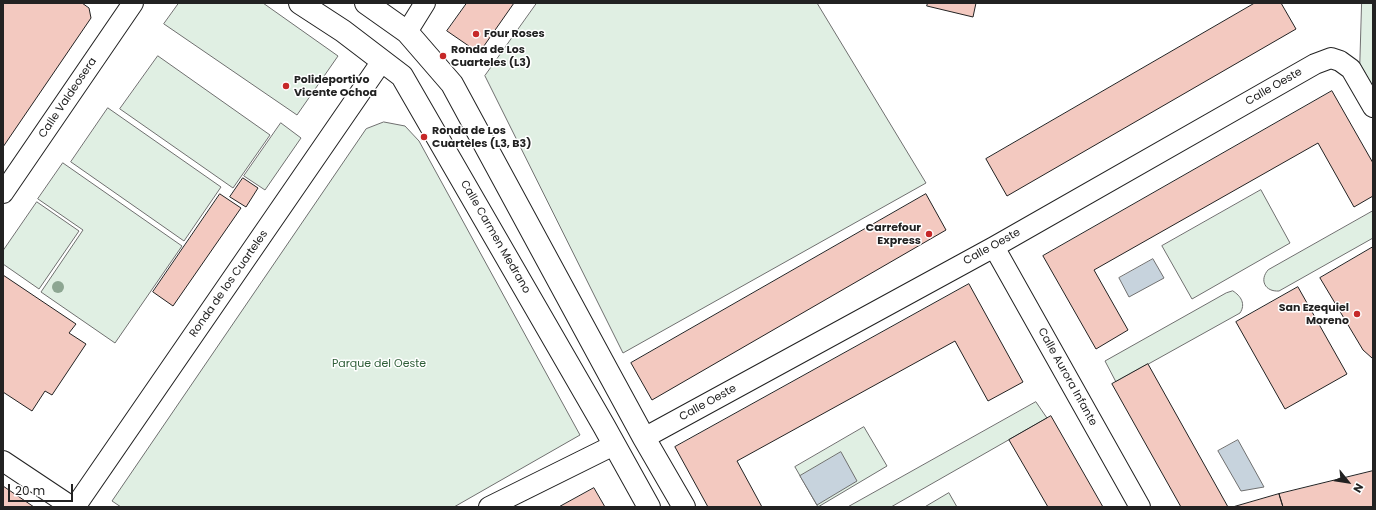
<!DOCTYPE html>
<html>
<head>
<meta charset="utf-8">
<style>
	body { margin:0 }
	#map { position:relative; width:1376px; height:510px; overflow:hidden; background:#fff; font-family:Poppins,sans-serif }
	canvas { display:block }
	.frame { position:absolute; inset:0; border:4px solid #222; pointer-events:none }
	.north { position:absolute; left:1328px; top:462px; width:40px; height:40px; -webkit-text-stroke:3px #fff; paint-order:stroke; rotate:120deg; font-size:11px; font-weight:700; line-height:16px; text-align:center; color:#222 }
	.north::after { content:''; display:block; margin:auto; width:14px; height:18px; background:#222; clip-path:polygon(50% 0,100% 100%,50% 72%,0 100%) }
	.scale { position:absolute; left:8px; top:484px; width:65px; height:18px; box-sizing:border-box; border:2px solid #222; border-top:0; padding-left:5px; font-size:12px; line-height:14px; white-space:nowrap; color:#222; -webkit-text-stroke:3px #fff; paint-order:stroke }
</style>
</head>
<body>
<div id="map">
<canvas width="1376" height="510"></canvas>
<div class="frame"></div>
<div class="north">N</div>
<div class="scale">20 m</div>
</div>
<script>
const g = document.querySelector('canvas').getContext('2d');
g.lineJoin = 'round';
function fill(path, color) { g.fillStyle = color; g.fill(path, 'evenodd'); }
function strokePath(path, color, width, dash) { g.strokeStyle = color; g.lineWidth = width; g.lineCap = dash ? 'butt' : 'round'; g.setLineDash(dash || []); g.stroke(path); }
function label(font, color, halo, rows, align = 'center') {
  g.font = font + ' Poppins,sans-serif'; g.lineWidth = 3; g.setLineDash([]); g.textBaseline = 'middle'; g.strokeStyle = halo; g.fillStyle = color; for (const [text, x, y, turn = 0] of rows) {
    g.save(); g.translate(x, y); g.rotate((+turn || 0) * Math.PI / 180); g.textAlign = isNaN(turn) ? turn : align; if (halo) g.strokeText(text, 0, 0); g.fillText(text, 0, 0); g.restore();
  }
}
const green = new Path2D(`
	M 179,3 L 263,3 L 338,56 L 297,115 L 164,24 Z
	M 537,3 L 817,3 L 926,183 L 623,353 L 485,76 Z
	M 1362,3 L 1373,3 L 1373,87 L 1360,64 Z
	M 158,56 L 270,135 L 233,188 L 120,109 Z
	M 108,108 L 221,187 L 184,241 L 71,162 Z
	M 384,122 L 405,126 L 419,141 L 580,435 L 454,507 L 121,507 L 112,501 L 366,129 Z
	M 281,123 L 301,138 L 265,190 L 244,176 Z
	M 63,163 L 182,246 L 115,343 L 41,292 L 83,230 L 38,199 Z
	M 1261,190 L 1290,243 L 1192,299 L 1162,246 Z
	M 37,202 L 79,231 L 39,289 L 3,264 L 3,251 Z
	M 1373,211 L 1373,238 L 1279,291 C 1265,292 1259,280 1268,270 Z
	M 1233,291 C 1241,296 1246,304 1240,313 L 1116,382 L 1105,361 L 1226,293 Z
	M 1036,402 L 1047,418 L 891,507 L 848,507 Z
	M 864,427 L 887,466 L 818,507 L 795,467 Z
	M 949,493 L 957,507 L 925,507 Z`);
const water = new Path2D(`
	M 1153,259 L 1164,278 L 1129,297 L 1119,278 Z
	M 1238,440 L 1264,487 L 1241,491 L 1218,451 Z
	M 841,452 L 857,481 L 817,505 L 800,476 Z`);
const building = new Path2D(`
	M 3,3 L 82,3 L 89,8 L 91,18 L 3,147 Z
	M 467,3 L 514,3 L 479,53 L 447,31 Z
	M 928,3 L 976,3 L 973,17 L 927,6 Z
	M 1255,3 L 1281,3 L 1296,29 L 1007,196 L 986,159 Z
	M 1332,91 L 1373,163 L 1373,196 L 1354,207 L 1318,143 L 1094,270 L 1128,330 L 1096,349 L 1043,256 Z
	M 243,178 L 258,188 L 246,207 L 230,197 Z
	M 220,194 L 241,208 L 173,306 L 153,292 Z
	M 926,194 L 946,230 L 652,400 L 631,363 Z
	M 1373,247 L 1373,357 L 1372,358 L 1363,350 L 1320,278 Z
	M 3,275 L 76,324 L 69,333 L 86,344 L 52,395 L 45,391 L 32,411 L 3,392 Z
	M 969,284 L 1023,382 L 988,401 L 955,341 L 737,461 L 762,507 L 708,507 L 675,447 Z
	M 1298,287 L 1347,374 L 1285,409 L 1236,322 Z
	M 1148,364 L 1228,507 L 1181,507 L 1112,384 Z
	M 1051,416 L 1103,507 L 1048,507 L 1009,440 Z
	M 1373,471 L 1373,507 L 1283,507 L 1279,494 Z
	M 3,486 L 34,507 L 3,507 Z
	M 594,488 L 605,507 L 559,507 Z
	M 1279,494 L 1283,507 L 1233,507 Z`);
const street = new Path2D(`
	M 407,32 L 425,3
	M 3,193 L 133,3
	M 994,247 L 1140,507
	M 644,438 L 994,247 L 1315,64 L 1331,58 L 1340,61 L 1351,69 L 1373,107
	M 3,461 L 72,507
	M 75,507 L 382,61
	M 489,507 L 614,445`);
const primary = new Path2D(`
	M 300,3 L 343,31 L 402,76 L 604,426 L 649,507
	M 366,3 L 407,32 L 452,84 L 607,370 L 644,438 L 684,507`);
const trees = [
	[58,287]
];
const markers = [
	[476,34,4,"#c62828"],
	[443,56,4,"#c62828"],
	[286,86,4,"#c62828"],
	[424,137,4,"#c62828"],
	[929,234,4,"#c62828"],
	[1357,314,4,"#c62828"]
];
const poiNames = [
	["Four Roses",484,34],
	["Ronda de Los",451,50],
	["Cuarteles (L3)",451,63],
	["Polideportivo",294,80],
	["Vicente Ochoa",294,93],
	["Ronda de Los",432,131],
	["Cuarteles (L3, B3)",432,144],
	["Carrefour",921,228,"right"],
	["Express",921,241,"right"],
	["San Ezequiel",1349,308,"right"],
	["Moreno",1349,321,"right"]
];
const streetNames = [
	["Calle Oeste",1274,87,-30],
	["Calle Valdeosera",68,98,-56],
	["Calle Carmen Medrano",495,237,60],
	["Calle Oeste",992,247,-29],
	["Ronda de los Cuarteles",229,284,-55],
	["Calle Aurora Infante",1067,377,61],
	["Calle Oeste",708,403,-29]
];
const parkNames = [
	["Parque del Oeste",379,364]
];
fill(green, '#e0efe3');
strokePath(green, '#6f6f6f', 1);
fill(water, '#c7d3dd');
strokePath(water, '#6f6f6f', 1);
fill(building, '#f3c9c0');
strokePath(building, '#222', 1);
strokePath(street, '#222', 22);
strokePath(primary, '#222', 24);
strokePath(street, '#fff', 20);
strokePath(primary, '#fff', 22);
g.fillStyle = '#8da692';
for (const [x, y] of trees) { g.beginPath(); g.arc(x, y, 6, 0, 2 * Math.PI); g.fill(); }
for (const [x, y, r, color] of markers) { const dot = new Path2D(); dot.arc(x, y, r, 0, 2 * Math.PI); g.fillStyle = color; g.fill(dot); strokePath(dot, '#fff', 1.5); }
label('bold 11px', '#222', '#fff', poiNames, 'left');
label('11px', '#222', '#fff', streetNames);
label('11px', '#2f5e38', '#fff', parkNames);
</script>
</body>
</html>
